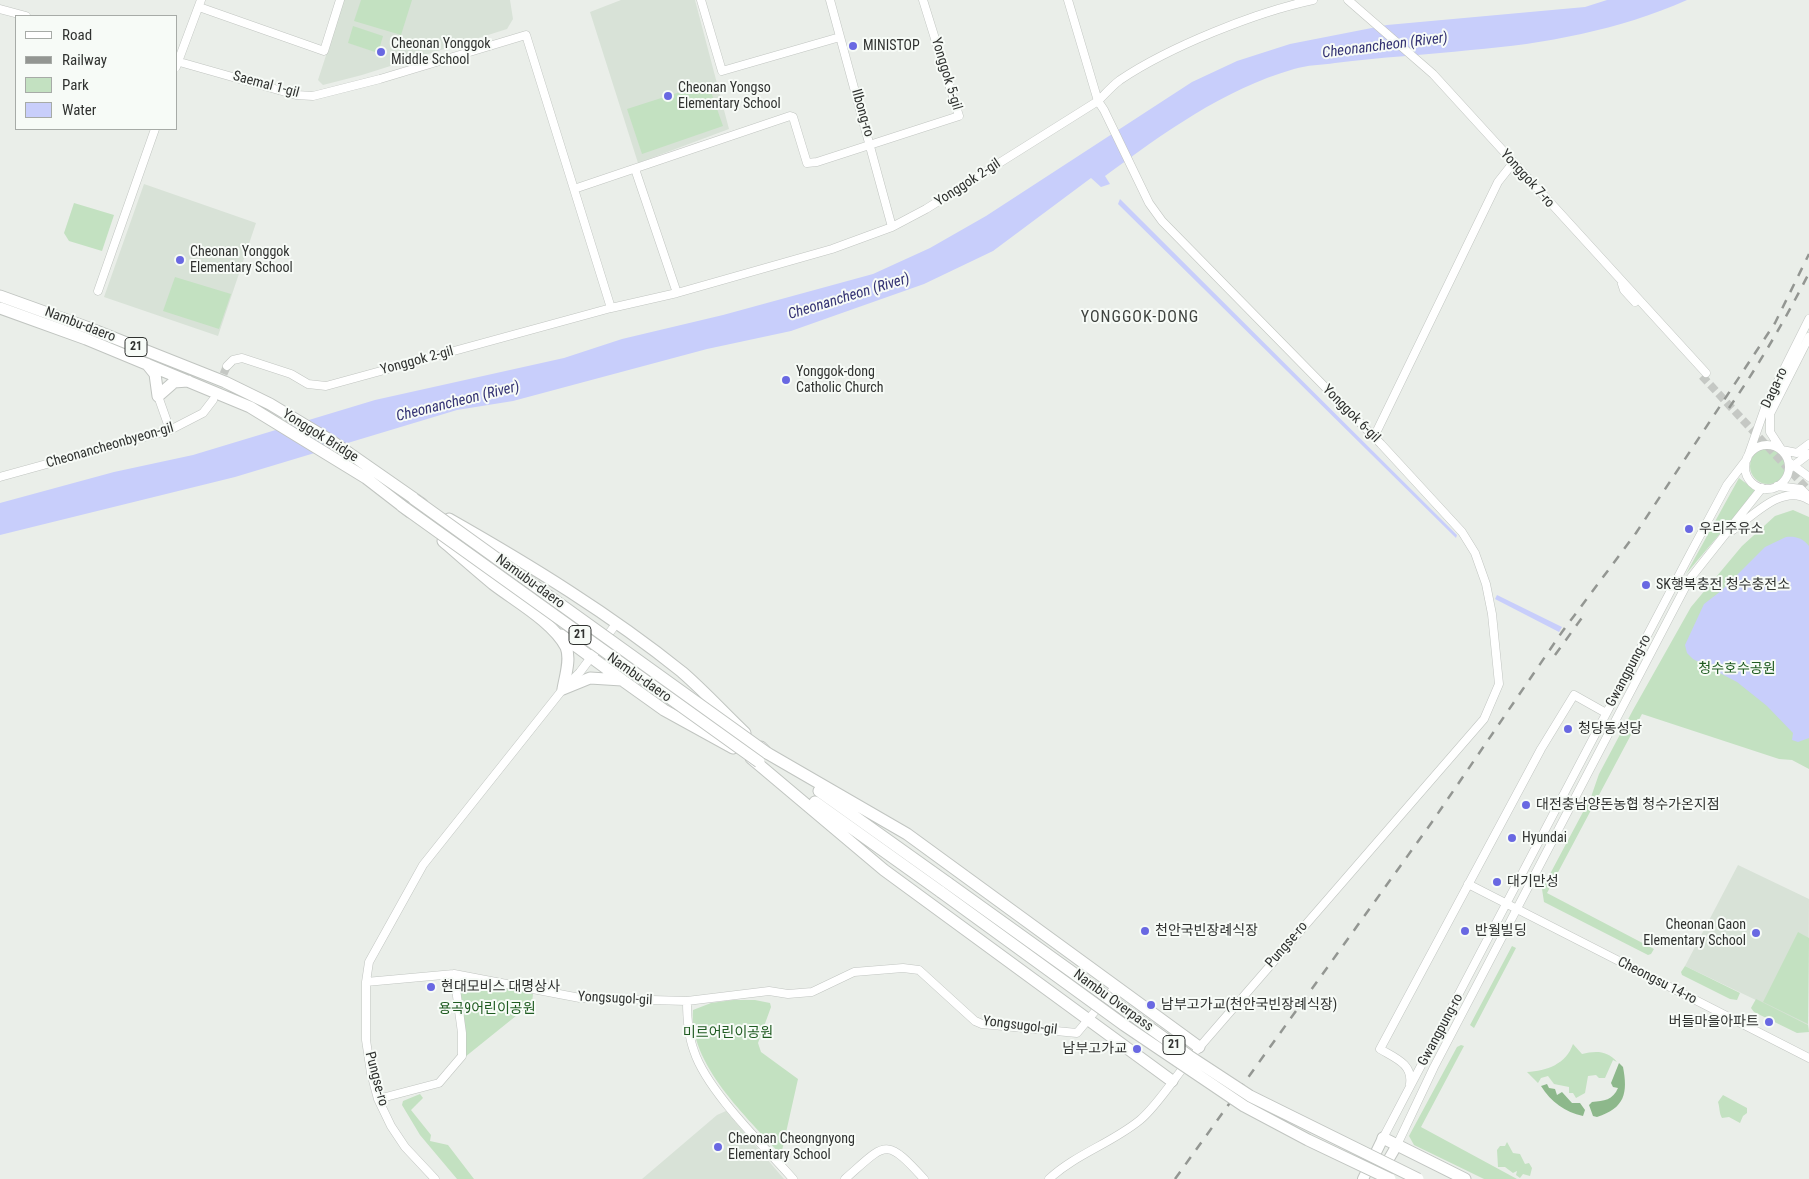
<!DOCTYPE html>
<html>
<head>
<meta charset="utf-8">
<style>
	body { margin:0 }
	#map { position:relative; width:1809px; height:1179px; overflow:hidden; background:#eaeee9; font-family:"Roboto Condensed",sans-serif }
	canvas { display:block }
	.legend { position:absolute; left:15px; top:15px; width:162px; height:115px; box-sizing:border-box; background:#f7fbf7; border:1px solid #a7aba7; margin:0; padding:6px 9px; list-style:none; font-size:15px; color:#303230 }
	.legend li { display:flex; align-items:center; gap:10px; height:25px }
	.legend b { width:25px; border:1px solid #a7aba7 }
</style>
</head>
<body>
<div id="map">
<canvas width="1809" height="1179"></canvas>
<ul class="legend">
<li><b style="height:6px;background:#fff"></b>Road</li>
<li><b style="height:6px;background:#939692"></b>Railway</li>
<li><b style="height:14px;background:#c3e1c1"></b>Park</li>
<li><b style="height:14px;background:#c8cefb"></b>Water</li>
</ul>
</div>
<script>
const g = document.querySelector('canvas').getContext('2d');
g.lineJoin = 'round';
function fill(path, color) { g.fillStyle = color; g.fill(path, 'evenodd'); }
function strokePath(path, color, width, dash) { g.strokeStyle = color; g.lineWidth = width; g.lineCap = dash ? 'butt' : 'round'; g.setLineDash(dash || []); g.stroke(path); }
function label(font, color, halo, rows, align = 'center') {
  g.font = font + ' "Roboto Condensed","Noto Sans KR",sans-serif'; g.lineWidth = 4; g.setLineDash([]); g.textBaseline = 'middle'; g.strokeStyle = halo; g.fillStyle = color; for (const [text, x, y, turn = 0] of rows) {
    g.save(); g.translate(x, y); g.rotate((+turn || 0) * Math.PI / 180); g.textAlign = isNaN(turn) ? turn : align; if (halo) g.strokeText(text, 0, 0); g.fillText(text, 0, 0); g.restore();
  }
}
const built = new Path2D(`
	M 344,0 L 510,0 L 513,19 L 507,29 L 362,75 L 323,85 L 318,80 Z
	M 621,0 L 695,0 L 729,129 L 638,163 L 590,12 Z
	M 144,184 L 256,223 L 218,336 L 104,297 Z
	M 1738,865 L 1809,899 L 1808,1025 L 1685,966 Z
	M 726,1111 L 784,1179 L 642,1179 L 717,1115 Z`);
const green = new Path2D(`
	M 361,0 L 412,0 L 401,35 L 354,21 Z
	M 353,26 L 383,36 L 378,53 L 348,43 Z
	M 708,83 L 723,126 L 642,154 L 627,109 Z
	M 74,203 L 114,215 L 102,251 L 69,241 L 64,233 Z
	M 175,277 L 231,294 L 219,329 L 163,311 Z
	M1750 466a18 18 0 1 1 36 0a18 18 0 1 1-36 0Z
	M 1739,478 L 1756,491 L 1686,574 Z
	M 1793,510 L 1809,517 L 1809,769 L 1792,760 L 1779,759 L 1642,714 L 1547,893 L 1654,949 L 1651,954 L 1648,955 L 1544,902 L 1542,889 L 1591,797 L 1599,774 L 1633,710 L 1691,607 L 1742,546 L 1775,516 Z
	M 1798,932 L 1809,938 L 1808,1024 L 1763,1002 Z
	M 1512,946 L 1516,948 L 1474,1028 L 1470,1025 Z
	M 1685,966 L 1740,993 L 1737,1000 L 1730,999 L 1682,975 L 1681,972 Z
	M 467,981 L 533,994 L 532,1003 L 465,1057 C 467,1033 459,1009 461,985 Z
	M 1756,999 L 1808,1025 L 1809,1032 L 1797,1033 L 1754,1012 L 1751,1008 Z
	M 733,1000 L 755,1000 L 770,1003 L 771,1007 L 758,1043 L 761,1052 L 798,1079 L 781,1155 C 748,1118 688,1064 693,1010 L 711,1003 Z
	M 1573,1044 L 1582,1054 C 1595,1051 1607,1050 1617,1062 L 1613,1060 L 1605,1078 L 1599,1078 L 1596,1075 L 1588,1076 L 1585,1093 L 1576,1098 L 1573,1093 L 1569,1093 L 1569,1087 L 1554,1084 L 1548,1076 L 1541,1078 L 1538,1083 L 1527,1072 C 1547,1071 1566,1064 1573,1044 Z
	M 1461,1045 L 1464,1046 L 1421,1127 L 1517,1179 L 1484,1179 L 1414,1145 L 1409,1136 L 1457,1047 Z
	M 420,1094 L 423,1098 L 411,1110 L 431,1135 L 430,1141 L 448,1145 L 474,1179 L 457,1179 L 420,1135 L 402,1105 L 403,1101 Z
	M 1723,1095 L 1747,1108 L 1747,1113 L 1743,1116 L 1740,1123 L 1729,1117 L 1722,1118 C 1719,1113 1720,1108 1718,1102 Z
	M 1507,1142 L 1513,1153 L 1520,1154 L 1525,1164 L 1529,1163 L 1532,1168 L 1530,1176 L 1523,1174 L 1520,1178 L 1516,1175 L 1517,1171 L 1513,1173 L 1505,1167 L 1498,1167 L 1497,1150 L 1500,1146 L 1505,1146 Z`);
const forest = new Path2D(`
	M 1619,1063 L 1623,1067 C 1628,1093 1625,1108 1597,1117 L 1593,1116 L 1589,1105 L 1592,1102 C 1604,1101 1613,1100 1618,1088 L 1613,1087 L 1611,1083 Z
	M 1547,1084 L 1549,1088 L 1555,1089 L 1557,1095 L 1562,1092 L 1572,1103 L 1580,1103 L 1585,1110 L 1583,1116 C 1565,1112 1551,1102 1541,1086 Z`);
const water = new Path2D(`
	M 1607,0 L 1687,0 C 1619,30 1545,44 1471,50 C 1426,55 1381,57 1335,63 C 1322,65 1307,65 1294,69 C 1222,90 1164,133 1105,176 L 1110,184 L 1101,187 L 1091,178 L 993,251 L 924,284 L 791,331 L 707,349 L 513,401 L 457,410 L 235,477 L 0,535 L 0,503 L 114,472 L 193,455 L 375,400 L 564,358 L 622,339 L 723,315 L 873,274 L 930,248 L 986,216 L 1192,82 L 1237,61 L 1290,44 L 1387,25 L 1585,7 Z
	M 1120,199 L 1457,535 L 1456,538 L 1118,204 Z
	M 1786,537 C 1795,536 1803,538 1809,546 L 1809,738 L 1798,742 L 1792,740 L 1793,733 L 1767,706 L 1737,682 L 1693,659 L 1687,653 L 1685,645 L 1704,604 L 1721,591 L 1765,547 Z
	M 1497,595 L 1562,627 L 1559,632 L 1495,599 Z`);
const minorTunnel = new Path2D(`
	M 1702,376 L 1809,491
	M 214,396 L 227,366`);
const minor = new Path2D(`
	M 701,0 L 722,71 L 840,37
	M 830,0 L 892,227
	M 1068,0 L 1098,101 L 1104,110 L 1149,203 L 1162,221 L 1381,444 L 1462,532 L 1475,553 L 1486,584 L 1492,614 L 1499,684 L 1484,719 L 1197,1050
	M 1348,0 L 1433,74 L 1706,373
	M 199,7 L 324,51 L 340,0
	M 0,9 L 26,16
	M 176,61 L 296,95 L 313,96 L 380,79 L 526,35 L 611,308
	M 176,67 L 201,0
	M 635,169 L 677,293
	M 574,189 L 790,116 L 793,117 L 807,163 L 817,162 L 959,116 L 923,0
	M 1622,284 L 1624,290 L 1635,302
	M 98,291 L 155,129
	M 227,366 L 233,360 L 242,358 L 291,374 L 308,384 L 326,386 L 611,308 L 677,293 L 832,249 L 892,227 L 926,209 L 1098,101 C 1105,94 1112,86 1120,80 C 1169,47 1256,12 1313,0
	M 158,396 L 170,430
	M 1374,437 L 1498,182 L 1513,163
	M1745 467a22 22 0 1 1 44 0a22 22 0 1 1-44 0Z
	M 1781,449 L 1770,432 L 1770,414 L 1809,337
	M 1782,450 L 1797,453 L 1809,444
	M 1790,463 L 1809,477
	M 1789,469 L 1809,454
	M 0,477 L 170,430 L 203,413 L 213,400
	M 1777,486 L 1801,489 L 1809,497
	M 1733,530 C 1754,515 1783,483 1809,500
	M 1468,884 L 1809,1058
	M 366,982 L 454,974 L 580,998 L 687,1001 L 769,991 L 788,994 L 812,992 L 854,972 L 903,968 L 919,970 L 975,1021 L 982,1024 L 1077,1033 L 1116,986
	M 687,1001 C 687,1018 688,1035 694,1051 C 707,1091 764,1146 793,1179
	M 1410,1084 C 1413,1064 1395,1058 1380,1049 L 1541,749 L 1574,695 L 1606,713
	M 378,1099 L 439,1083 L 462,1056 L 462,1033 L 454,974
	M 1383,1138 L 1689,556 L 1727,485 L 1747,459 L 1766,405 L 1809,319
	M 1397,1145 L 1434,1067 L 1689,580 L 1762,488
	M 435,1179 L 405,1147 L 391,1126 L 378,1099 L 371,1073 L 366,1040 L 366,982 L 369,962 L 423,865 L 563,689 L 580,672 L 616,624
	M 845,1179 C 886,1143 885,1136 924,1179
	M 1049,1179 C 1076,1154 1112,1143 1140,1120 C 1155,1108 1174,1079 1187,1063`);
const major = new Path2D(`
	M 1383,1169 L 1397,1145
	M 1363,1179 L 1383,1138`);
const highway = new Path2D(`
	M 0,296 L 89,328 L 225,382 L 270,404 L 333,442 L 422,504
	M 0,308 L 86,339 L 250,407 L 366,478 L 410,512
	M 147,364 L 155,374 L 158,396
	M 158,396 L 174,382 L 188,381
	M 449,519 C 530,565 610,614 682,672 C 704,691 724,713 745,733
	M 443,541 C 459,555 476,570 493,584 C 515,601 553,622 566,647 C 571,659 565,677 563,689
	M 561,635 L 622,680
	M 563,689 L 590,678 L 622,680 L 664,710 L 733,748
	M 761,747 L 767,753 L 907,834 L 1199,1047
	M 751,758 L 884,870 L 1172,1081
	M 819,791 L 948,883
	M 815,802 L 941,892
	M 1383,1138 L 1465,1179`);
const rail = new Path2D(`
	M 1729,408 C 1759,365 1785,320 1809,273
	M 1555,655 L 1584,615
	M 1175,1179 L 1432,822 L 1562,632 L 1636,533 L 1775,323 L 1809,254`);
const highwayBridge = new Path2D(`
	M 414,499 L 767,753
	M 402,506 L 759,762
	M 948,883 L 1189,1056 L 1250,1096 L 1418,1179
	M 941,892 L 1124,1025 L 1244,1106 L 1308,1140 L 1390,1179`);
const markers = [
	[853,46,5,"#6968e2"],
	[381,52,5,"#6968e2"],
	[668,96,5,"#6968e2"],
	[180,260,5,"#6968e2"],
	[786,380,5,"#6968e2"],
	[1689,529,5,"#6968e2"],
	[1646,585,5,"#6968e2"],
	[1568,729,5,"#6968e2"],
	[1526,805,5,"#6968e2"],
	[1512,838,5,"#6968e2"],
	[1497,882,5,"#6968e2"],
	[1145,931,5,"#6968e2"],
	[1465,931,5,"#6968e2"],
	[1756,933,5,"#6968e2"],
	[431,987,5,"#6968e2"],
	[1151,1005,5,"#6968e2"],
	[1769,1022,5,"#6968e2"],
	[1137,1049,5,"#6968e2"],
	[718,1147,5,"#6968e2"]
];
const shields = [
	[136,347,22],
	[580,635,22],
	[1174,1045,22]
];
const shieldNames = [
	["21",136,347],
	["21",580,635],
	["21",1174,1045]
];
const poiNames = [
	["Cheonan Yonggok",391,44],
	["Middle School",391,60],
	["MINISTOP",863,46],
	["Cheonan Yongso",678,88],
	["Elementary School",678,104],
	["Cheonan Yonggok",190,252],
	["Elementary School",190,268],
	["Yonggok-dong",796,372],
	["Catholic Church",796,388],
	["우리주유소",1699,529],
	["SK행복충전 청수충전소",1656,585],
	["청당동성당",1578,729],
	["대전충남양돈농협 청수가온지점",1536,805],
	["Hyundai",1522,838],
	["대기만성",1507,882],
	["Cheonan Gaon",1746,925,"right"],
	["Elementary School",1746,941,"right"],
	["천안국빈장례식장",1155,931],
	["반월빌딩",1475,931],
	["현대모비스 대명상사",441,987],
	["남부고가교(천안국빈장례식장)",1161,1005],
	["버들마을아파트",1759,1022,"right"],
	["남부고가교",1127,1049,"right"],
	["Cheonan Cheongnyong",728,1139],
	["Elementary School",728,1155]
];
const streetNames = [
	["Yonggok 5-gil",946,74,73],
	["Saemal 1-gil",266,85,15],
	["Ilbong-ro",862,113,74],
	["Yonggok 7-ro",1527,179,48],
	["Yonggok 2-gil",968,183,-33],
	["Nambu-daero",80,325,21],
	["Yonggok 2-gil",417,361,-15],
	["Daga-ro",1775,388,-65],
	["Yonggok 6-gil",1351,414,45],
	["Yonggok Bridge",320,436,32],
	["Cheonancheonbyeon-gil",110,446,-16],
	["Namubu-daero",530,582,36],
	["Gwangpung-ro",1629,671,-62],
	["Nambu-daero",639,678,35],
	["Pungse-ro",1287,945,-49],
	["Cheongsu 14-ro",1657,981,27],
	["Yongsugol-gil",615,999,3],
	["Nambu Overpass",1113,1001,36],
	["Yongsugol-gil",1020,1026,7],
	["Gwangpung-ro",1441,1030,-62],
	["Pungse-ro",376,1079,75]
];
const parkNames = [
	["청수호수공원",1737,669],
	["용곡9어린이공원",487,1009],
	["미르어린이공원",728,1033]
];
const waterNames = [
	["Cheonancheon (River)",1385,46,-7],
	["Cheonancheon (River)",849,297,-17],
	["Cheonancheon (River)",458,402,-14]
];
const quarterNames = [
	["YONGGOK-DONG",1140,318]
];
fill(built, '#d8e2d7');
fill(green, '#c3e1c1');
fill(forest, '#8db88b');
fill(water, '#c8cefb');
strokePath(minorTunnel, '#c5c8c4', 8, [8, 4]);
strokePath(minor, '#c1c5c1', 9);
strokePath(major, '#c1c5c1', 12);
strokePath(highway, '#c1c5c1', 13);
strokePath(minor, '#fff', 8);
strokePath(major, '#fff', 10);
strokePath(highway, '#fff', 11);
strokePath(rail, '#939692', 2.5, [9, 9]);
strokePath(highwayBridge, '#c1c5c1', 13, []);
strokePath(highwayBridge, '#fff', 11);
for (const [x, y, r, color] of markers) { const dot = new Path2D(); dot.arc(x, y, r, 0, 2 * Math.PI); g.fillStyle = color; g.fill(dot); strokePath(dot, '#f7fbf7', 2); }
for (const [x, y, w] of shields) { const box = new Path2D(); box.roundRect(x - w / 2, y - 9.5, w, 19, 4); g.fillStyle = '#f7fbf7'; g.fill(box); strokePath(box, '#303230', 1); }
label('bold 12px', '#303230', null, shieldNames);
label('14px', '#303230', '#f7fbf7', poiNames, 'left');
label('14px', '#303230', '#f7fbf7', streetNames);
label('14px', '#1f5b21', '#f7fbf7', parkNames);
label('italic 15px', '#333273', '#f7fbf7', waterNames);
g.letterSpacing = '1px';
label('16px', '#3e423e', '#f7fbf7', quarterNames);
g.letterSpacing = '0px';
</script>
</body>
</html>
